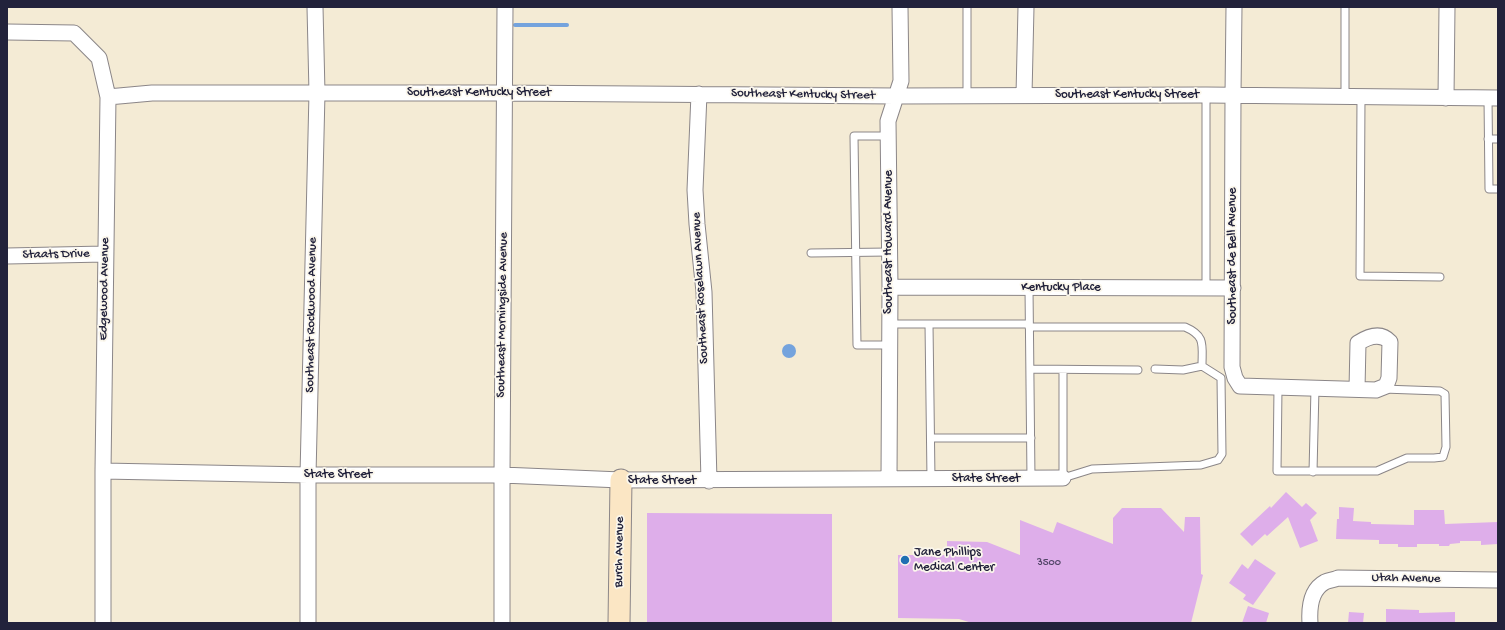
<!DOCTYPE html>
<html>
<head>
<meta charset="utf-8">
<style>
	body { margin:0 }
	#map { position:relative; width:1505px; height:630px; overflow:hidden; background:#f4ebd5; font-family:"Gochi Hand",sans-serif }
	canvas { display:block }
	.frame { position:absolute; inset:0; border:8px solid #22223b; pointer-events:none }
</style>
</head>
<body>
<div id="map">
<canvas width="1505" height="630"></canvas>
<div class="frame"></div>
</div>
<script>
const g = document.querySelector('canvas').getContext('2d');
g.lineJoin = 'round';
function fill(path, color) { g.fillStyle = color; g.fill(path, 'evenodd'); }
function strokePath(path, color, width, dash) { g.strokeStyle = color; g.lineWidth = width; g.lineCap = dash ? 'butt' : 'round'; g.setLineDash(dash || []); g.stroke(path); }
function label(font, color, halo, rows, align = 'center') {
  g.font = font + ' "Gochi Hand",sans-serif'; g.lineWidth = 3.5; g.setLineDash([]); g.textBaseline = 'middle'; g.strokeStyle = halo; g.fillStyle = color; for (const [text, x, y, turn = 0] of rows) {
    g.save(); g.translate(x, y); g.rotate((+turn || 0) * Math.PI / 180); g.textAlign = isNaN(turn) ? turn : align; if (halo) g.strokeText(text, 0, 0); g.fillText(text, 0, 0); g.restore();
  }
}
const water = new Path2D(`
	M782 351a7 7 0 1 1 14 0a7 7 0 1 1-14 0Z`);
const stream = new Path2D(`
	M 515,25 L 567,25`);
const building = new Path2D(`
	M 1286,492 L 1302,507 L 1306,503 L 1317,513 L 1310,520 L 1318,541 L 1300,548 L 1288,517 L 1267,536 L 1265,534 L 1252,546 L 1240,534 L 1270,506 L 1271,508 Z
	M 1339,507 L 1354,508 L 1353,521 L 1371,522 L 1371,524 L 1414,525 L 1414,510 L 1444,510 L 1445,524 L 1498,522 L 1498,544 L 1481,545 L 1481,541 L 1460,541 L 1460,543 L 1450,544 L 1449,546 L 1439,546 L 1439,544 L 1417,544 L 1417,547 L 1398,547 L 1398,544 L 1379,544 L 1379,540 L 1336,539 L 1337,519 L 1339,519 Z
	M 1122,508 L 1161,508 L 1184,532 L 1185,517 L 1200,517 L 1201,574 L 1203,575 L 1191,623 L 972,623 L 959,619 L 898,618 L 898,555 L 947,555 L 947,541 L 987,542 L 1020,555 L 1020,520 L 1053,533 L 1057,522 L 1113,544 L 1113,518 Z
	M 647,513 L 832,514 L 832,623 L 647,623 Z
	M 1255,559 L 1276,573 L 1253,605 L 1243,599 L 1246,595 L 1229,583 L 1242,564 L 1248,569 Z
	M 1248,606 L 1269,613 L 1266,623 L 1242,623 Z
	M 1386,609 L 1419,610 L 1419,613 L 1455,612 L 1455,623 L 1386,623 Z
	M 1349,612 L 1364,613 L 1363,623 L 1348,623 Z`);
const lane = new Path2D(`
	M 1345,7 L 1345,97
	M 967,95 L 967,7
	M 1361,97 L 1360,276 L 1440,277
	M 1488,98 L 1489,189 L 1498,189
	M 888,136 L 854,136 L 857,345 L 890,345
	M 1488,139 L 1498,139
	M 811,253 L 889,252
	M 1029,288 L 1031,479
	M 1206,288 L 1206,95
	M 890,324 L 1029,324
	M 929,324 L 931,479
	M 1029,327 L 1185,327 C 1206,336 1202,345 1202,366 L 1221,378 L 1222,454 L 1218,460 L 1201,465 L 1092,469 L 1063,478 L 1063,370
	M 1030,369 L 1138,370
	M 1155,369 L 1183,370 L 1202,366
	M 1278,388 L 1277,471 L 1377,471 L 1407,458 L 1434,458 L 1443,457 L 1446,447 L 1445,394 L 1440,391 L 1383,389
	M 931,438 L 1031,438
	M 1313,472 L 1315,388`);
const street = new Path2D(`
	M 1234,7 L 1233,95 L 1232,367 L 1235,378 L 1240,386 L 1376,390 L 1386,386 L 1389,378 L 1390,342 C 1381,332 1369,336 1358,343 L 1357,389
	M 7,32 L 74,33 L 99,58 L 108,97 L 103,471 L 103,623
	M 699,94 L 695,190 L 697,224 L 704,292 L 709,481
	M 1024,95 L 1026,7
	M 108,97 L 152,93 L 505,93 L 896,96 L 1206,95 L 1498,98
	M 1446,98 L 1447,7
	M 7,256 L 105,254
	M 890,287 L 1233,288
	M 103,471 L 308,475 L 502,475 L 621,480 L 1063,478
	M 889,479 L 890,287 L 888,121 L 901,81 L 900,7
	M 308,623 L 308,475 L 317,93 L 315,7
	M 502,623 L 502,475 L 505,7
	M 1310,623 C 1309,608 1310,590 1325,582 C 1329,580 1334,580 1338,578 L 1498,580`);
const secondary = new Path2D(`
	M 619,623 L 621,480`);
const markers = [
	[905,560,5,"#1f6fb2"]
];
const numberNames = [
	["3500",1049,563]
];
const streetNames = [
	["Southeast Kentucky Street",479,93],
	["Southeast Kentucky Street",803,95,1],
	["Southeast Kentucky Street",1127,95],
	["Southeast Howard Avenue",889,242,-90],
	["Staats Drive",56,255,-1],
	["Southeast de Bell Avenue",1233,256,-90],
	["Southeast Roselawn Avenue",701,288,-93],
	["Kentucky Place",1061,288],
	["Edgewood Avenue",105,289,-89],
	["Southeast Rockwood Avenue",312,315,-89],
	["Southeast Morningside Avenue",503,315,-89],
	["State Street",338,475],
	["State Street",986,479],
	["State Street",662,481],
	["Burch Avenue",620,552,-89],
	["Utah Avenue",1406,579,1]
];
const poiNames = [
	["Jane Phillips",914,553],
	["Medical Center",914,568]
];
fill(water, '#74a3dd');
strokePath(stream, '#74a3dd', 4);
fill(building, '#deaeea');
strokePath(lane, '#8b8688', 9);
strokePath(street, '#8b8688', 17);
strokePath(secondary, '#8b8688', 23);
strokePath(lane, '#fff', 7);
strokePath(street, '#fff', 15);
strokePath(secondary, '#fbe6c4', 21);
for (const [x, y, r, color] of markers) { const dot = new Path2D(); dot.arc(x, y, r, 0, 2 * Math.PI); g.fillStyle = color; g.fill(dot); strokePath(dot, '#fbf7ec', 1.5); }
label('11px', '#514567', null, numberNames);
label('13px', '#22223b', '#fbf7ec', streetNames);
label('13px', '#22223b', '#fbf7ec', poiNames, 'left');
</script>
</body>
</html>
